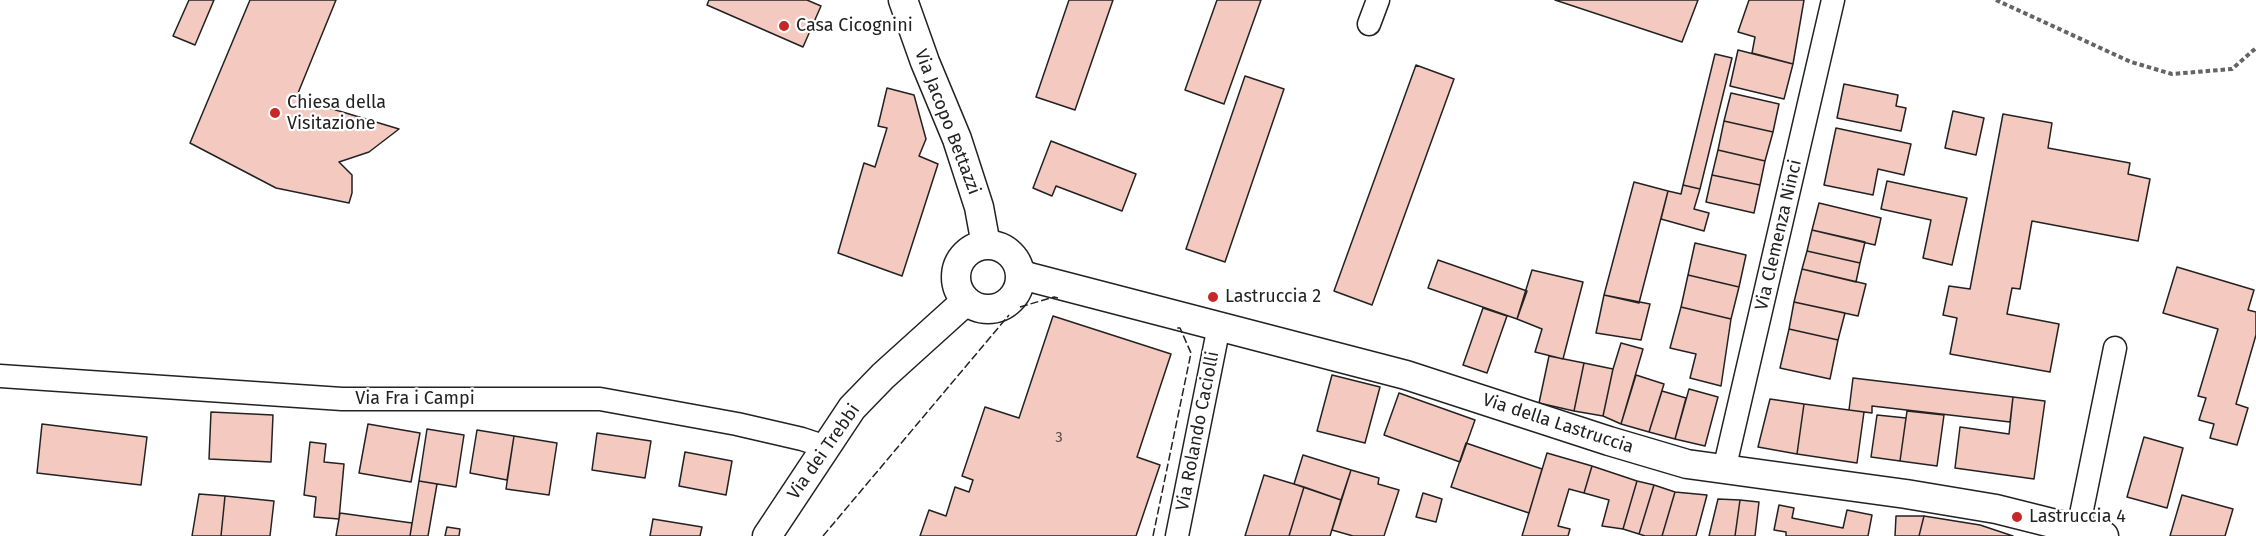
<!DOCTYPE html>
<html>
<head>
<meta charset="utf-8">
<style>
	body { margin:0 }
	canvas { display:block; background:#fff }
</style>
</head>
<body>
<canvas width="2256" height="536"></canvas>
<script>
const g = document.querySelector('canvas').getContext('2d');
g.lineJoin = 'round';
function fill(path, color) { g.fillStyle = color; g.fill(path, 'evenodd'); }
function strokePath(path, color, width, dash) { g.strokeStyle = color; g.lineWidth = width; g.lineCap = dash ? 'butt' : 'round'; g.setLineDash(dash || []); g.stroke(path); }
function label(font, color, halo, rows, align = 'center') {
  g.font = font + ' "Fira Sans",sans-serif'; g.lineWidth = 4.5; g.setLineDash([]); g.textBaseline = 'middle'; g.strokeStyle = halo; g.fillStyle = color; for (const [text, x, y, turn = 0] of rows) {
    g.save(); g.translate(x, y); g.rotate((+turn || 0) * Math.PI / 180); g.textAlign = isNaN(turn) ? turn : align; if (halo) g.strokeText(text, 0, 0); g.fillText(text, 0, 0); g.restore();
  }
}
const building = new Path2D(`
	M 189,0 L 214,0 L 195,45 L 173,36 Z
	M 250,0 L 336,0 L 296,98 L 399,129 L 369,152 L 339,162 L 352,175 L 352,193 L 349,203 L 276,188 L 190,143 Z
	M 709,0 L 807,0 L 821,6 L 803,47 L 707,5 Z
	M 1069,0 L 1113,0 L 1075,110 L 1036,97 Z
	M 1217,0 L 1261,0 L 1224,104 L 1185,90 Z
	M 1555,0 L 1698,0 L 1682,42 Z
	M 1749,0 L 1804,0 L 1793,64 L 1752,53 L 1755,37 L 1738,32 Z
	M 1738,50 L 1793,64 L 1784,99 L 1730,86 Z
	M 1715,54 L 1732,58 L 1700,189 L 1683,185 Z
	M 1416,65 L 1454,79 L 1372,305 L 1334,291 Z
	M 1245,76 L 1284,89 L 1225,262 L 1186,249 Z
	M 1844,84 L 1898,95 L 1896,106 L 1906,108 L 1901,131 L 1837,118 Z
	M 887,88 L 914,95 L 926,139 L 919,156 L 938,164 L 902,276 L 838,253 L 864,163 L 875,167 L 887,128 L 878,126 Z
	M 1731,93 L 1779,104 L 1773,132 L 1724,121 Z
	M 1953,111 L 1984,118 L 1976,155 L 1945,148 Z
	M 2003,114 L 2052,123 L 2048,148 L 2130,163 L 2128,174 L 2150,179 L 2138,241 L 2032,221 L 2020,289 L 2012,288 L 2007,314 L 2059,324 L 2050,372 L 1950,354 L 1957,318 L 1943,315 L 1949,286 L 1970,289 Z
	M 1724,121 L 1773,132 L 1765,161 L 1718,150 Z
	M 1836,128 L 1911,144 L 1904,175 L 1878,169 L 1873,195 L 1824,185 Z
	M 1051,141 L 1136,174 L 1122,211 L 1056,186 L 1052,196 L 1033,188 Z
	M 1718,150 L 1765,161 L 1760,185 L 1712,175 Z
	M 1712,175 L 1760,185 L 1754,213 L 1706,202 Z
	M 1887,181 L 1967,198 L 1952,265 L 1923,258 L 1931,220 L 1881,209 Z
	M 1634,182 L 1668,191 L 1639,303 L 1604,295 Z
	M 1683,185 L 1700,189 L 1694,209 L 1709,213 L 1704,231 L 1661,219 L 1668,191 L 1681,194 Z
	M 1819,203 L 1881,218 L 1875,245 L 1812,230 Z
	M 1812,230 L 1865,242 L 1860,263 L 1807,251 Z
	M 1695,243 L 1746,255 L 1739,287 L 1688,275 Z
	M 1807,251 L 1860,263 L 1856,282 L 1802,269 Z
	M 1438,260 L 1527,291 L 1517,319 L 1428,288 Z
	M 2177,267 L 2254,290 L 2248,310 L 2256,312 L 2256,335 L 2236,404 L 2248,408 L 2237,445 L 2210,438 L 2214,424 L 2199,420 L 2206,398 L 2198,396 L 2218,329 L 2163,313 Z
	M 1802,269 L 1866,284 L 1858,316 L 1794,302 Z
	M 1532,270 L 1583,282 L 1563,359 L 1535,352 L 1542,329 L 1517,319 Z
	M 1688,275 L 1739,287 L 1731,319 L 1681,307 Z
	M 1604,295 L 1650,304 L 1641,340 L 1596,333 Z
	M 1794,302 L 1845,313 L 1838,340 L 1789,329 Z
	M 1681,307 L 1731,319 L 1721,386 L 1690,378 L 1696,354 L 1670,348 Z
	M 1483,308 L 1507,316 L 1487,373 L 1463,365 Z
	M 1053,316 L 1171,354 L 1137,457 L 1160,465 L 1136,536 L 920,536 L 929,510 L 946,516 L 955,487 L 969,492 L 973,480 L 962,476 L 985,407 L 1019,418 Z
	M 1789,329 L 1838,340 L 1830,379 L 1780,368 Z
	M 1621,343 L 1643,349 L 1621,424 L 1603,416 L 1613,369 Z
	M 1549,356 L 1584,363 L 1574,411 L 1539,403 Z
	M 1584,363 L 1613,369 L 1603,416 L 1574,411 Z
	M 1332,375 L 1380,387 L 1365,443 L 1317,431 Z
	M 1636,375 L 1664,384 L 1649,432 L 1621,424 Z
	M 1853,378 L 2013,397 L 2010,422 L 1872,406 L 1872,413 L 1849,410 Z
	M 1689,389 L 1718,397 L 1705,446 L 1675,439 Z
	M 1662,391 L 1686,398 L 1675,439 L 1649,432 Z
	M 1399,393 L 1475,420 L 1460,462 L 1384,435 Z
	M 2013,397 L 2045,401 L 2034,479 L 1955,468 L 1960,427 L 2009,434 Z
	M 1770,399 L 1804,404 L 1797,454 L 1758,447 Z
	M 1804,404 L 1864,412 L 1857,463 L 1797,454 Z
	M 1907,411 L 1944,415 L 1937,466 L 1900,461 Z
	M 211,412 L 273,415 L 271,462 L 209,459 Z
	M 1877,415 L 1906,418 L 1900,461 L 1871,457 Z
	M 42,424 L 147,437 L 141,485 L 37,473 Z
	M 368,424 L 420,433 L 411,482 L 359,473 Z
	M 427,429 L 464,435 L 456,487 L 419,481 Z
	M 477,430 L 514,436 L 507,480 L 470,473 Z
	M 597,433 L 651,441 L 645,478 L 592,470 Z
	M 514,436 L 557,443 L 549,495 L 506,489 Z
	M 2144,437 L 2183,448 L 2167,508 L 2127,497 Z
	M 310,442 L 326,444 L 324,462 L 344,464 L 339,519 L 314,517 L 316,497 L 304,495 Z
	M 1466,443 L 1542,469 L 1529,513 L 1451,487 Z
	M 685,452 L 732,461 L 726,495 L 679,486 Z
	M 1547,453 L 1592,466 L 1584,493 L 1569,489 L 1558,526 L 1570,529 L 1568,536 L 1522,536 Z
	M 1303,455 L 1351,470 L 1341,500 L 1294,484 Z
	M 1592,466 L 1637,481 L 1623,529 L 1602,526 L 1609,500 L 1584,493 Z
	M 1351,470 L 1379,478 L 1378,484 L 1399,490 L 1384,536 L 1353,536 L 1332,530 Z
	M 1264,475 L 1304,487 L 1289,536 L 1245,536 Z
	M 419,481 L 437,484 L 428,536 L 410,536 Z
	M 1637,481 L 1654,485 L 1639,534 L 1623,529 Z
	M 1654,485 L 1675,492 L 1662,536 L 1645,536 L 1639,534 Z
	M 1304,487 L 1341,500 L 1330,536 L 1289,536 Z
	M 1675,492 L 1707,495 L 1696,536 L 1662,536 Z
	M 1423,493 L 1442,499 L 1436,522 L 1416,517 Z
	M 199,494 L 225,496 L 221,536 L 192,536 Z
	M 2182,495 L 2233,509 L 2225,536 L 2170,536 Z
	M 225,496 L 274,501 L 270,536 L 221,536 Z
	M 1718,499 L 1740,500 L 1735,536 L 1709,536 Z
	M 1740,500 L 1759,502 L 1755,536 L 1735,536 Z
	M 1779,505 L 1794,508 L 1792,518 L 1843,528 L 1847,510 L 1872,515 L 1868,536 L 1786,536 L 1786,532 L 1774,530 Z
	M 340,513 L 412,523 L 410,536 L 336,536 Z
	M 1896,516 L 1924,516 L 1919,536 L 1895,536 Z
	M 1924,516 L 1980,525 L 2013,536 L 1919,536 Z
	M 653,519 L 702,527 L 700,536 L 650,536 Z
	M 447,527 L 460,529 L 459,536 L 445,536 Z`);
const path = new Path2D(`
	M 1996,0 L 2131,62 L 2172,74 L 2232,69 L 2256,48`);
const minor = new Path2D(`
	M 1369,24 L 1378,0
	M 0,376 L 342,399 L 600,399 L 737,424 L 802,439 L 826,447
	M 1724,470 L 1833,0
	M 2078,529 L 2115,348
	M 1177,536 L 1219,326`);
const tertiary = new Path2D(`
	M 903,0 L 925,62 L 957,139 L 979,207 L 986,245
	M956 277a32 32 0 1 1 64 0a32 32 0 1 1-64 0Z
	M 1020,273 L 1029,277 L 1406,375 L 1609,441 L 1687,464 L 1906,494 L 1996,509 L 2104,536
	M 767,536 L 852,408 L 883,376 L 966,301`);
const fence = new Path2D(`
	M 1020,307 L 1054,297 L 1058,298
	M 823,536 L 1009,315
	M 1153,536 L 1191,353 L 1180,328 L 1177,328`);
const markers = [
	[784,26,6,"#c62828"],
	[275,113,6,"#c62828"],
	[1213,297,6,"#c62828"],
	[2017,517,6,"#c62828"]
];
const numberNames = [
	["3",1059,438]
];
const poiNames = [
	["Casa Cicognini",796,26],
	["Chiesa della",287,103],
	["Visitazione",287,124],
	["Lastruccia 2",1225,297],
	["Lastruccia 4",2029,517]
];
const streetNames = [
	["Via Jacopo Bettazzi",947,122,69],
	["Via Clemenza Ninci",1779,235,-77],
	["Via Fra i Campi",415,399],
	["Via della Lastruccia",1558,424,18],
	["Via Rolando Caciolli",1198,431,-79],
	["Via dei Trebbi",824,452,-55]
];
fill(building, '#f3c9c0');
strokePath(building, '#222', 1.5);
strokePath(minor, '#222', 25);
strokePath(tertiary, '#222', 31);
strokePath(path, '#646464', 4, [4.5, 3]);
strokePath(minor, '#fff', 22);
strokePath(tertiary, '#fff', 28);
strokePath(fence, '#222', 1.5, [8, 3]);
for (const [x, y, r, color] of markers) { const dot = new Path2D(); dot.arc(x, y, r, 0, 2 * Math.PI); g.fillStyle = color; g.fill(dot); strokePath(dot, '#fff', 2); }
label('15px', '#564c4a', null, numberNames);
label('18px', '#222', '#fff', poiNames, 'left');
label('18px', '#222', '#fff', streetNames);
</script>
</body>
</html>
